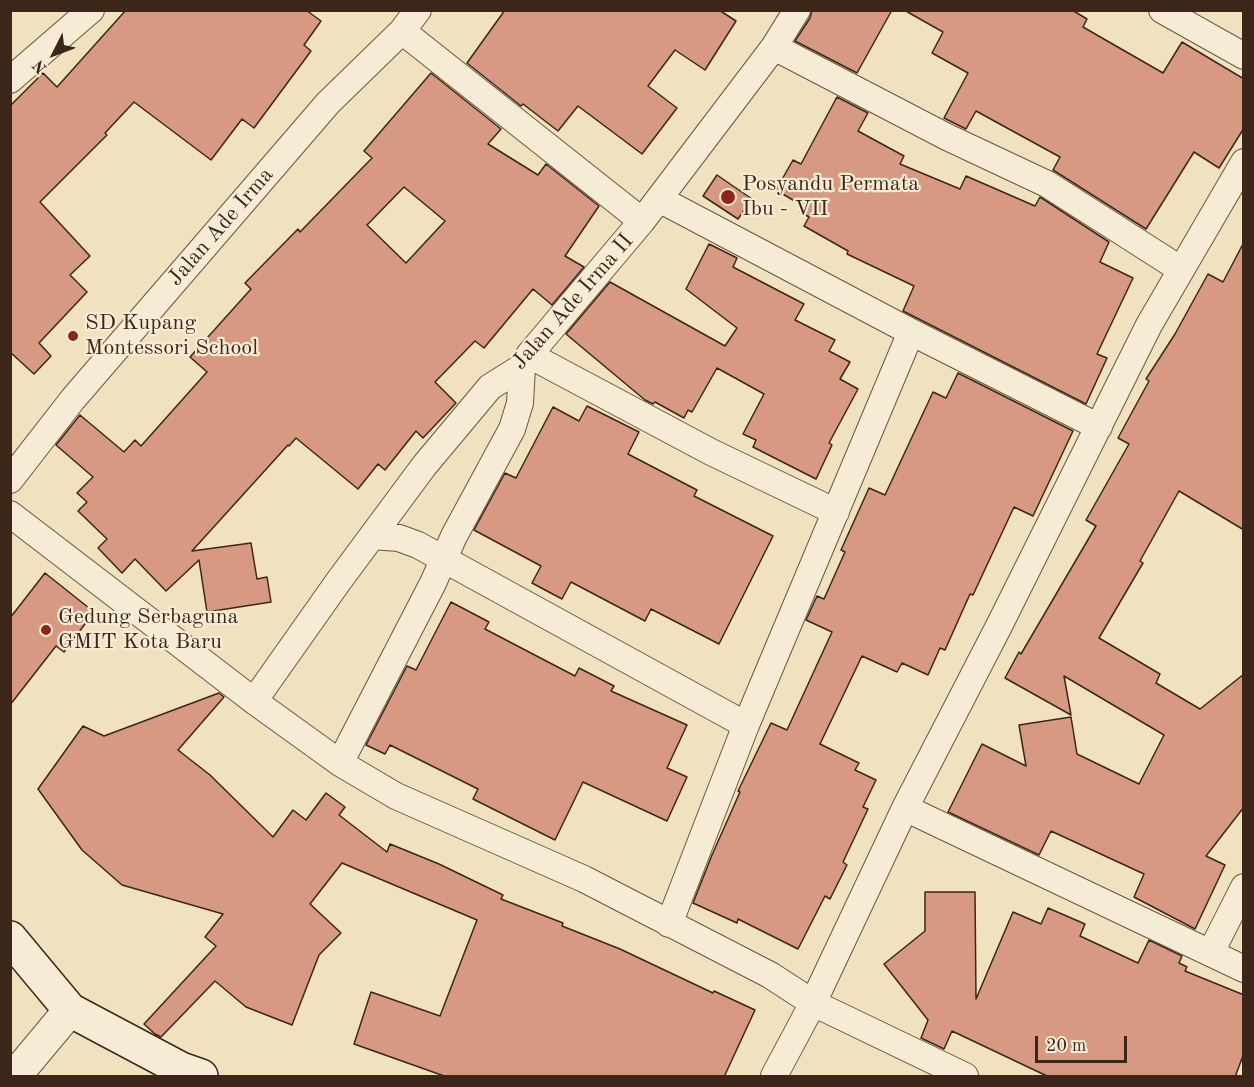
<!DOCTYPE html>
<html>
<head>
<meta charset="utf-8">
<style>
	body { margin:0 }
	#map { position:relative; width:1254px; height:1087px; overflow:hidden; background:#f1e2bf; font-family:"Old Standard TT",serif }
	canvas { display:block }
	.frame { position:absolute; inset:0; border:12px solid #3c261a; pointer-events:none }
	.north { position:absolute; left:24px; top:24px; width:60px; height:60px; -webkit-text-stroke:4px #f6ecd5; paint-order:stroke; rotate:228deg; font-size:16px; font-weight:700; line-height:24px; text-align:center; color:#3c261a }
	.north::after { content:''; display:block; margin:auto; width:21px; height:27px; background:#3c261a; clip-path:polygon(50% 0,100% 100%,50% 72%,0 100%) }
	.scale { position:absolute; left:1035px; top:1036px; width:92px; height:27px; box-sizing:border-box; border:3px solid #3c261a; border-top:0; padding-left:8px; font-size:18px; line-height:21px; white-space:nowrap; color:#3c261a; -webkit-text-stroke:4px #f6ecd5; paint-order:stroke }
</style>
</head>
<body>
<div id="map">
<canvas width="1254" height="1087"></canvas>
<div class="frame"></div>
<div class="north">N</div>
<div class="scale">20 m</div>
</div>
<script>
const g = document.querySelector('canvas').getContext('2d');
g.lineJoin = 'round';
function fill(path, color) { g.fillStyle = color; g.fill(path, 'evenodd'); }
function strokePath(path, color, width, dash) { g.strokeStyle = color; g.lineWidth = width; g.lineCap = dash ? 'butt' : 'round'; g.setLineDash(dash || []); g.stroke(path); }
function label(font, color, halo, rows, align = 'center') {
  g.font = font + ' "Old Standard TT",serif'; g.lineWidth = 4.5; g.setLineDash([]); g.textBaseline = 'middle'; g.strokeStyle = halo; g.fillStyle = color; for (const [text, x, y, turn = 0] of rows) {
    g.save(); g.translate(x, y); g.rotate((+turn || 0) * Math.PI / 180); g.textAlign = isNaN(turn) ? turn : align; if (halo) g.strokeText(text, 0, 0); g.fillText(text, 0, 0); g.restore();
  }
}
const building = new Path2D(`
	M 126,10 L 306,10 L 321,21 L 304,45 L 311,51 L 254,128 L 242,119 L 211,160 L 134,102 L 105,133 L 107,135 L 40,202 L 90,256 L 70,275 L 87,292 L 39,343 L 51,356 L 34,374 L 10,352 L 10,106 L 43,73 L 57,87 Z
	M 505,10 L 719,10 L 736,21 L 705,70 L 675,50 L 648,86 L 677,108 L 642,154 L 578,106 L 558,131 L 523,104 L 521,106 L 467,63 Z
	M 812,10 L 892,10 L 857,73 L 795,41 L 810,18 Z
	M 904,10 L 1072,10 L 1087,19 L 1083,27 L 1163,73 L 1182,42 L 1244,79 L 1244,128 L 1219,168 L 1194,152 L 1146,229 L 1053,170 L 1060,157 L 976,111 L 966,129 L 944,118 L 968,73 L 932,53 L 943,32 Z
	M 431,73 L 501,129 L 488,144 L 538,175 L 546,164 L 599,206 L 565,256 L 584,267 L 552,305 L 533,289 L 484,348 L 475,341 L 435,382 L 456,403 L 423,438 L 416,431 L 385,470 L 378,464 L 358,489 L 296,438 L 289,446 L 288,445 L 192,551 L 251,543 L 257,579 L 267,577 L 271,602 L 207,612 L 199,560 L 166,591 L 135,559 L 122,573 L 98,548 L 107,539 L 78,511 L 87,502 L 77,493 L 93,477 L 56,445 L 80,415 L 124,452 L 135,440 L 141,446 L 207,372 L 190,357 L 251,289 L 245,283 L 298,229 L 300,232 L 372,158 L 364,151 ZM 404,187 L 445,221 L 406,263 L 367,225 Z
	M 837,97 L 868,113 L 858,131 L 904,156 L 900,164 L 960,189 L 966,176 L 1035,206 L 1040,197 L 1109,242 L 1100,262 L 1133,278 L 1097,354 L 1107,358 L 1086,404 L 903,311 L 914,286 L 847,254 L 848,251 L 804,226 L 809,217 L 800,212 L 803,206 L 776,190 L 793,160 L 801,164 Z
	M 717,175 L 752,199 L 738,219 L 703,196 Z
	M 1244,242 L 1244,530 L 1179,491 L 1140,561 L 1143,563 L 1099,638 L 1160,674 L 1156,683 L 1200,709 L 1244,674 L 1244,807 L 1206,856 L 1225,865 L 1195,929 L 1134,897 L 1144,874 L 1051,831 L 1039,855 L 948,812 L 982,744 L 1026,766 L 1019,725 L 1071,717 L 1077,754 L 1139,784 L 1164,735 L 1064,676 L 1071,715 L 1005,678 L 1019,652 L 1021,654 L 1096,526 L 1086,520 L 1129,444 L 1118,438 L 1149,381 L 1146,379 L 1175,334 L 1208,274 L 1223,282 Z
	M 709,244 L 737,258 L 733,267 L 804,304 L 795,320 L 835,340 L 829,351 L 850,362 L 840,379 L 858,389 L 829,443 L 832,445 L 816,479 L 753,447 L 756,440 L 743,434 L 764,394 L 717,368 L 692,412 L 688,410 L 684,418 L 655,402 L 653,404 L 645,400 L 566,334 L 610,282 L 725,346 L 737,328 L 686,289 Z
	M 958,373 L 1073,431 L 1033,516 L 1014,507 L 973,595 L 970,594 L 945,650 L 940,648 L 928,675 L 902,663 L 897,672 L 862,656 L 820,744 L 859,763 L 855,770 L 876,780 L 863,807 L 868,809 L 843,862 L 847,865 L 830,899 L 825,896 L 798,949 L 738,919 L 737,923 L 693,903 L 712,855 L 740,792 L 738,791 L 771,723 L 787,730 L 832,632 L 806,620 L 817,596 L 824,599 L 845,552 L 841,550 L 869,488 L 885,495 L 933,392 L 946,398 Z
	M 587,406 L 639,432 L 628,454 L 697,490 L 694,496 L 773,536 L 719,644 L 651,609 L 645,621 L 571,582 L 562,599 L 532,583 L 541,566 L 474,530 L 505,473 L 516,478 L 553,407 L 579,421 Z
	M 45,573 L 94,612 L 64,652 L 56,646 L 10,705 L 10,618 Z
	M 451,602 L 489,622 L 485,629 L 550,663 L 575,676 L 579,668 L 614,686 L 611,691 L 687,725 L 667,768 L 687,777 L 667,821 L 583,782 L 555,840 L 473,799 L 478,789 L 390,745 L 385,754 L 366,745 L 407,666 L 416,670 Z
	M 219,693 L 224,697 L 178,750 L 210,775 L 273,837 L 293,810 L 306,820 L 326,793 L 345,807 L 339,815 L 387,852 L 390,844 L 439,864 L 503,895 L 501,899 L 563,923 L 562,926 L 620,949 L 713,993 L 714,991 L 755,1010 L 724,1077 L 447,1077 L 354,1044 L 371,992 L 440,1016 L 477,920 L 342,863 L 310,904 L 341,933 L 319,955 L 292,1025 L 246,1007 L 215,981 L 161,1037 L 155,1034 L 144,1024 L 216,946 L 205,937 L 223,914 L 122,885 L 82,850 L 38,789 L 83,726 L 104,736 Z
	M 925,892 L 975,892 L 976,999 L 1013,912 L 1041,924 L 1048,908 L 1085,924 L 1080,936 L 1138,963 L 1149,940 L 1182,956 L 1179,963 L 1187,967 L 1185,971 L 1244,995 L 1244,1053 L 1235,1077 L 1049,1077 L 952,1031 L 944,1049 L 921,1038 L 928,1020 L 884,964 L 925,931 Z`);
const minor = new Path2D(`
	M 1162,10 L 1244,56
	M 402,31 L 642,221
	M 774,47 L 947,137 L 1047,184 L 1180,269
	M 10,80 L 91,10
	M 659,199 L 911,332 L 1099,427
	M 529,355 L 711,452 L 836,512
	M 10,480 L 73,399 L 328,103 L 402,31 L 418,10
	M 10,514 L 254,701 L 340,763 L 396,796 L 584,879 L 770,975 L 813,1003 L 965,1076
	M 372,536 L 399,538 L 418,545 L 746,725
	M 254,701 L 338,582 L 424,466 L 490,387 L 522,367 L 529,355 L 642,221 L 774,47 L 797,10
	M 340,763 L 433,583 L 454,536 L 512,429 L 520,403 L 522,367
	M 905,808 L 1244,969
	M 669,924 L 746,725 L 911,332
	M 1211,952 L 1244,887
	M 774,1076 L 813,1003 L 905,808 L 1000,624 L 1149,325 L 1244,162`);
const tertiary = new Path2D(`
	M 15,1076 L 70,1010`);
const secondary = new Path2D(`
	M 10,938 L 70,1010 L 181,1069 L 201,1076`);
const markers = [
	[728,197,8,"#8f2418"],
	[73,336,6,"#8f2418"],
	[46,630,6,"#8f2418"]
];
const poiNames = [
	["Posyandu Permata",742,184],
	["Ibu - VII",742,209],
	["SD Kupang",85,323],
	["Montessori School",85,348],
	["Gedung Serbaguna",58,617],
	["GMIT Kota Baru",58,642]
];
const streetNames = [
	["Jalan Ade Irma",221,227,-49],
	["Jalan Ade Irma II",573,302,-49]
];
fill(building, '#d79982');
strokePath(building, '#3c261a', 1.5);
strokePath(minor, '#695543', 28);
strokePath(tertiary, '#695543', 34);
strokePath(secondary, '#3c261a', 36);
strokePath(minor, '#f6ecd5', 26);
strokePath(tertiary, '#f6ecd5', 32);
strokePath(secondary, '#f6ecd5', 33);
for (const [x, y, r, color] of markers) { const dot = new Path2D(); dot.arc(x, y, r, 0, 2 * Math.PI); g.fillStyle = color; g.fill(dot); strokePath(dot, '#f6ecd5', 2); }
label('22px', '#3c261a', '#f6ecd5', poiNames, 'left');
label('22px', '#3c261a', '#f6ecd5', streetNames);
</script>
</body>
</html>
